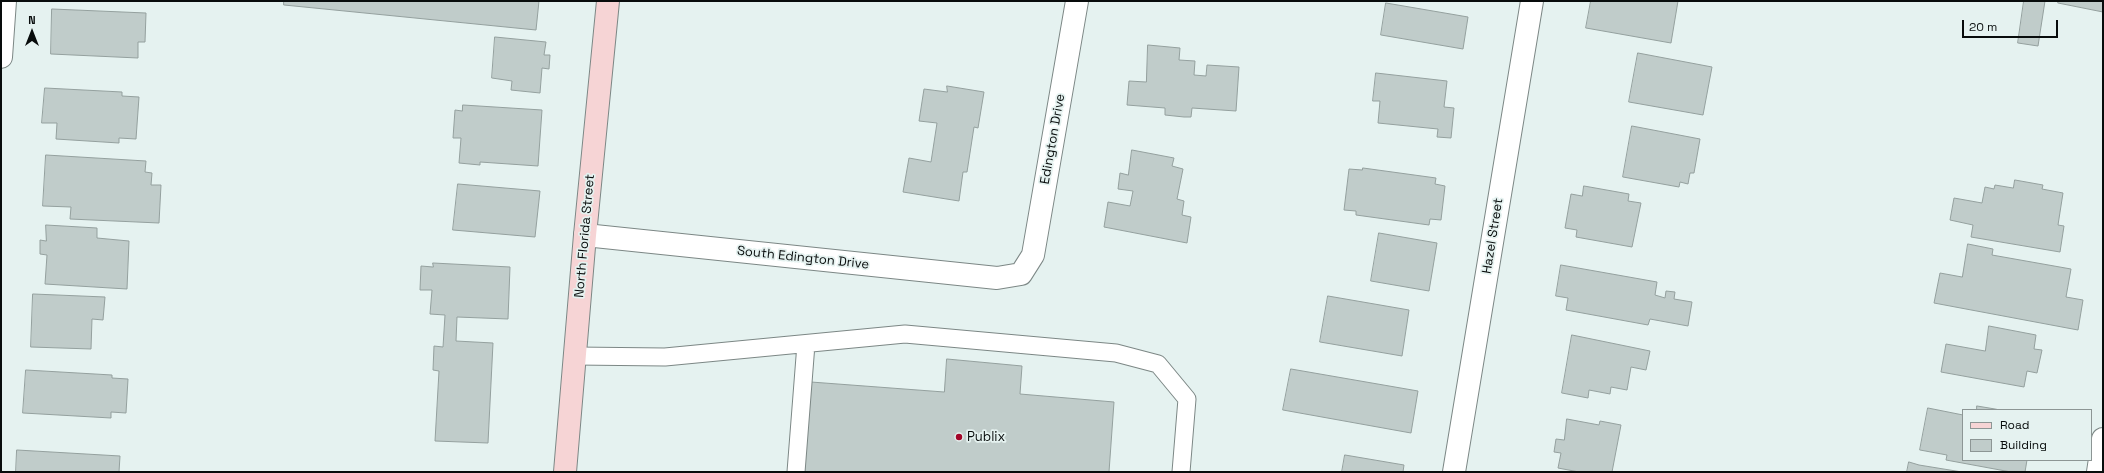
<!DOCTYPE html>
<html>
<head>
<meta charset="utf-8">
<style>
	body { margin:0 }
	#map { position:relative; width:2104px; height:473px; overflow:hidden; background:#e5f2f0; font-family:"Space Grotesk",sans-serif }
	canvas { display:block }
	.frame { position:absolute; inset:0; border:2px solid #080c0c; pointer-events:none }
	.legend { position:absolute; left:1962px; top:409px; width:130px; height:52px; box-sizing:border-box; background:#e5f2f0; border:1px solid #8d9695; margin:0; padding:5px 7px; list-style:none; font-size:12px; color:#080c0c }
	.legend li { display:flex; align-items:center; gap:8px; height:20px }
	.legend b { width:20px; border:1px solid #8d9695 }
	.north { position:absolute; left:12px; top:12px; width:40px; height:40px; -webkit-text-stroke:3px #e5f2f0; paint-order:stroke; rotate:0deg; font-size:11px; font-weight:700; line-height:16px; text-align:center; color:#080c0c }
	.north::after { content:''; display:block; margin:auto; width:14px; height:18px; background:#080c0c; clip-path:polygon(50% 0,100% 100%,50% 72%,0 100%) }
	.scale { position:absolute; left:1962px; top:20px; width:96px; height:18px; box-sizing:border-box; border:2px solid #080c0c; border-top:0; padding-left:5px; font-size:12px; line-height:14px; white-space:nowrap; color:#080c0c; -webkit-text-stroke:3px #e5f2f0; paint-order:stroke }
</style>
</head>
<body>
<div id="map">
<canvas width="2104" height="473"></canvas>
<div class="frame"></div>
<ul class="legend">
<li><b style="height:5px;background:#f6d4d5"></b>Road</li>
<li><b style="height:11px;background:#c0ccca"></b>Building</li>
</ul>
<div class="north">N</div>
<div class="scale">20 m</div>
</div>
<script>
const g = document.querySelector('canvas').getContext('2d');
g.lineJoin = 'round';
function fill(path, color) { g.fillStyle = color; g.fill(path, 'evenodd'); }
function strokePath(path, color, width, dash) { g.strokeStyle = color; g.lineWidth = width; g.lineCap = dash ? 'butt' : 'round'; g.setLineDash(dash || []); g.stroke(path); }
function label(font, color, halo, rows, align = 'center') {
  g.font = font + ' "Space Grotesk",sans-serif'; g.lineWidth = 3.5; g.setLineDash([]); g.textBaseline = 'middle'; g.strokeStyle = halo; g.fillStyle = color; for (const [text, x, y, turn = 0] of rows) {
    g.save(); g.translate(x, y); g.rotate((+turn || 0) * Math.PI / 180); g.textAlign = isNaN(turn) ? turn : align; if (halo) g.strokeText(text, 0, 0); g.fillText(text, 0, 0); g.restore();
  }
}
const building = new Path2D(`
	M 284,1 L 539,1 L 536,30 L 284,5 Z
	M 1591,1 L 1678,1 L 1671,43 L 1586,28 Z
	M 2024,1 L 2045,1 L 2038,46 L 2018,43 Z
	M 2059,1 L 2103,1 L 2103,12 L 2058,3 Z
	M 1386,3 L 1468,17 L 1463,49 L 1381,35 Z
	M 52,9 L 146,13 L 145,42 L 138,42 L 138,58 L 51,54 Z
	M 495,37 L 546,42 L 544,55 L 550,55 L 549,69 L 542,68 L 540,93 L 511,90 L 512,81 L 492,78 Z
	M 1148,45 L 1180,48 L 1179,60 L 1195,61 L 1194,75 L 1206,76 L 1207,65 L 1239,67 L 1236,111 L 1192,108 L 1191,117 L 1184,117 L 1165,115 L 1165,108 L 1127,105 L 1129,81 L 1146,82 Z
	M 1638,53 L 1712,67 L 1703,115 L 1629,102 Z
	M 1376,73 L 1447,81 L 1444,107 L 1454,108 L 1451,138 L 1437,137 L 1438,129 L 1378,123 L 1380,101 L 1373,101 Z
	M 947,86 L 984,92 L 978,128 L 974,127 L 967,172 L 963,172 L 959,201 L 903,192 L 909,158 L 931,162 L 937,123 L 919,121 L 924,89 L 947,92 Z
	M 45,88 L 122,92 L 122,96 L 139,97 L 136,139 L 119,138 L 119,143 L 56,139 L 57,123 L 42,123 Z
	M 463,105 L 542,110 L 538,166 L 480,162 L 480,165 L 459,163 L 461,138 L 453,138 L 455,110 L 462,111 Z
	M 1632,126 L 1700,139 L 1694,173 L 1690,173 L 1688,184 L 1680,182 L 1679,187 L 1623,177 Z
	M 1132,150 L 1174,158 L 1172,166 L 1183,169 L 1177,199 L 1184,201 L 1182,215 L 1191,217 L 1187,243 L 1104,227 L 1108,202 L 1130,206 L 1133,191 L 1118,189 L 1120,173 L 1128,175 Z
	M 46,155 L 146,161 L 145,172 L 152,173 L 151,185 L 161,185 L 159,223 L 70,219 L 71,207 L 43,206 Z
	M 1363,168 L 1436,178 L 1435,184 L 1445,186 L 1441,220 L 1430,219 L 1429,225 L 1356,215 L 1356,211 L 1344,210 L 1349,169 L 1362,170 Z
	M 2015,180 L 2043,185 L 2042,189 L 2063,193 L 2058,225 L 2064,226 L 2060,252 L 1971,237 L 1973,225 L 1950,220 L 1954,198 L 1982,203 L 1985,187 L 1994,189 L 1995,185 L 2013,188 Z
	M 458,184 L 540,191 L 535,237 L 453,230 Z
	M 1584,186 L 1629,194 L 1628,201 L 1641,203 L 1632,247 L 1576,237 L 1577,230 L 1565,228 L 1571,194 L 1582,196 Z
	M 46,225 L 97,228 L 97,238 L 129,241 L 127,289 L 45,284 L 47,255 L 40,254 L 40,240 L 46,241 Z
	M 1379,233 L 1437,243 L 1429,291 L 1371,281 Z
	M 1968,244 L 1993,249 L 1992,255 L 2071,269 L 2066,297 L 2083,300 L 2078,330 L 1934,303 L 1940,273 L 1962,277 Z
	M 433,263 L 510,267 L 508,319 L 457,317 L 456,341 L 493,343 L 488,443 L 435,441 L 439,371 L 433,370 L 434,346 L 443,347 L 445,315 L 430,314 L 432,290 L 420,290 L 421,266 L 433,267 Z
	M 1561,265 L 1657,282 L 1655,295 L 1665,298 L 1666,291 L 1675,292 L 1674,299 L 1692,302 L 1688,326 L 1650,319 L 1648,325 L 1566,310 L 1568,298 L 1556,296 Z
	M 33,294 L 105,297 L 103,320 L 92,319 L 91,349 L 31,347 Z
	M 1328,296 L 1409,310 L 1402,356 L 1320,342 Z
	M 1989,326 L 2036,335 L 2034,349 L 2042,350 L 2037,373 L 2027,371 L 2024,387 L 1941,372 L 1946,344 L 1985,351 Z
	M 1572,335 L 1650,351 L 1646,370 L 1631,367 L 1627,390 L 1611,387 L 1610,394 L 1589,390 L 1588,398 L 1562,393 Z
	M 947,359 L 1022,366 L 1020,394 L 1114,402 L 1109,472 L 804,472 L 811,382 L 944,392 Z
	M 1291,369 L 1418,391 L 1411,433 L 1283,410 Z
	M 26,370 L 112,375 L 112,378 L 128,379 L 126,413 L 111,412 L 111,418 L 23,413 Z
	M 1977,406 L 1995,409 L 2000,410 L 1977,410 Z
	M 1928,408 L 1963,415 L 1963,460 L 2027,460 L 2025,472 L 2011,472 L 1946,460 L 1947,455 L 1920,450 Z
	M 1567,419 L 1599,425 L 1600,421 L 1621,425 L 1612,472 L 1579,472 L 1558,468 L 1561,453 L 1554,452 L 1556,439 L 1564,440 Z
	M 17,450 L 120,456 L 119,472 L 16,472 Z
	M 1345,455 L 1404,465 L 1403,472 L 1342,472 Z
	M 1909,462 L 1919,465 L 1962,472 L 1907,472 Z`);
const lane = new Path2D(`
	M 575,356 L 665,357 L 905,334 L 1116,353 L 1158,364 L 1187,399 L 1181,472
	M 796,472 L 806,344`);
const street = new Path2D(`
	M 1,57 L 5,1
	M 585,235 L 997,278 L 1021,274 L 1033,255 L 1077,1
	M 1454,472 L 1532,1
	M 2098,472 L 2103,439`);
const secondary = new Path2D(`
	M 565,472 L 585,235 L 608,1`);
const markers = [
	[959,437,4,"#a30529"]
];
const streetNames = [
	["Edington Drive",1053,139,-80],
	["North Florida Street",585,236,-85],
	["Hazel Street",1493,236,-81],
	["South Edington Drive",803,258,6]
];
const poiNames = [
	["Publix",967,437]
];
fill(building, '#c0ccca');
strokePath(building, '#94a09e', 1);
strokePath(lane, '#7c8785', 19);
strokePath(street, '#7c8785', 24);
strokePath(secondary, '#7c8785', 24);
strokePath(lane, '#fff', 17);
strokePath(street, '#fff', 22);
strokePath(secondary, '#f6d4d5', 22);
for (const [x, y, r, color] of markers) { const dot = new Path2D(); dot.arc(x, y, r, 0, 2 * Math.PI); g.fillStyle = color; g.fill(dot); strokePath(dot, '#e5f2f0', 1.5); }
label('13px', '#080c0c', '#e5f2f0', streetNames);
label('13px', '#080c0c', '#e5f2f0', poiNames, 'left');
</script>
</body>
</html>
